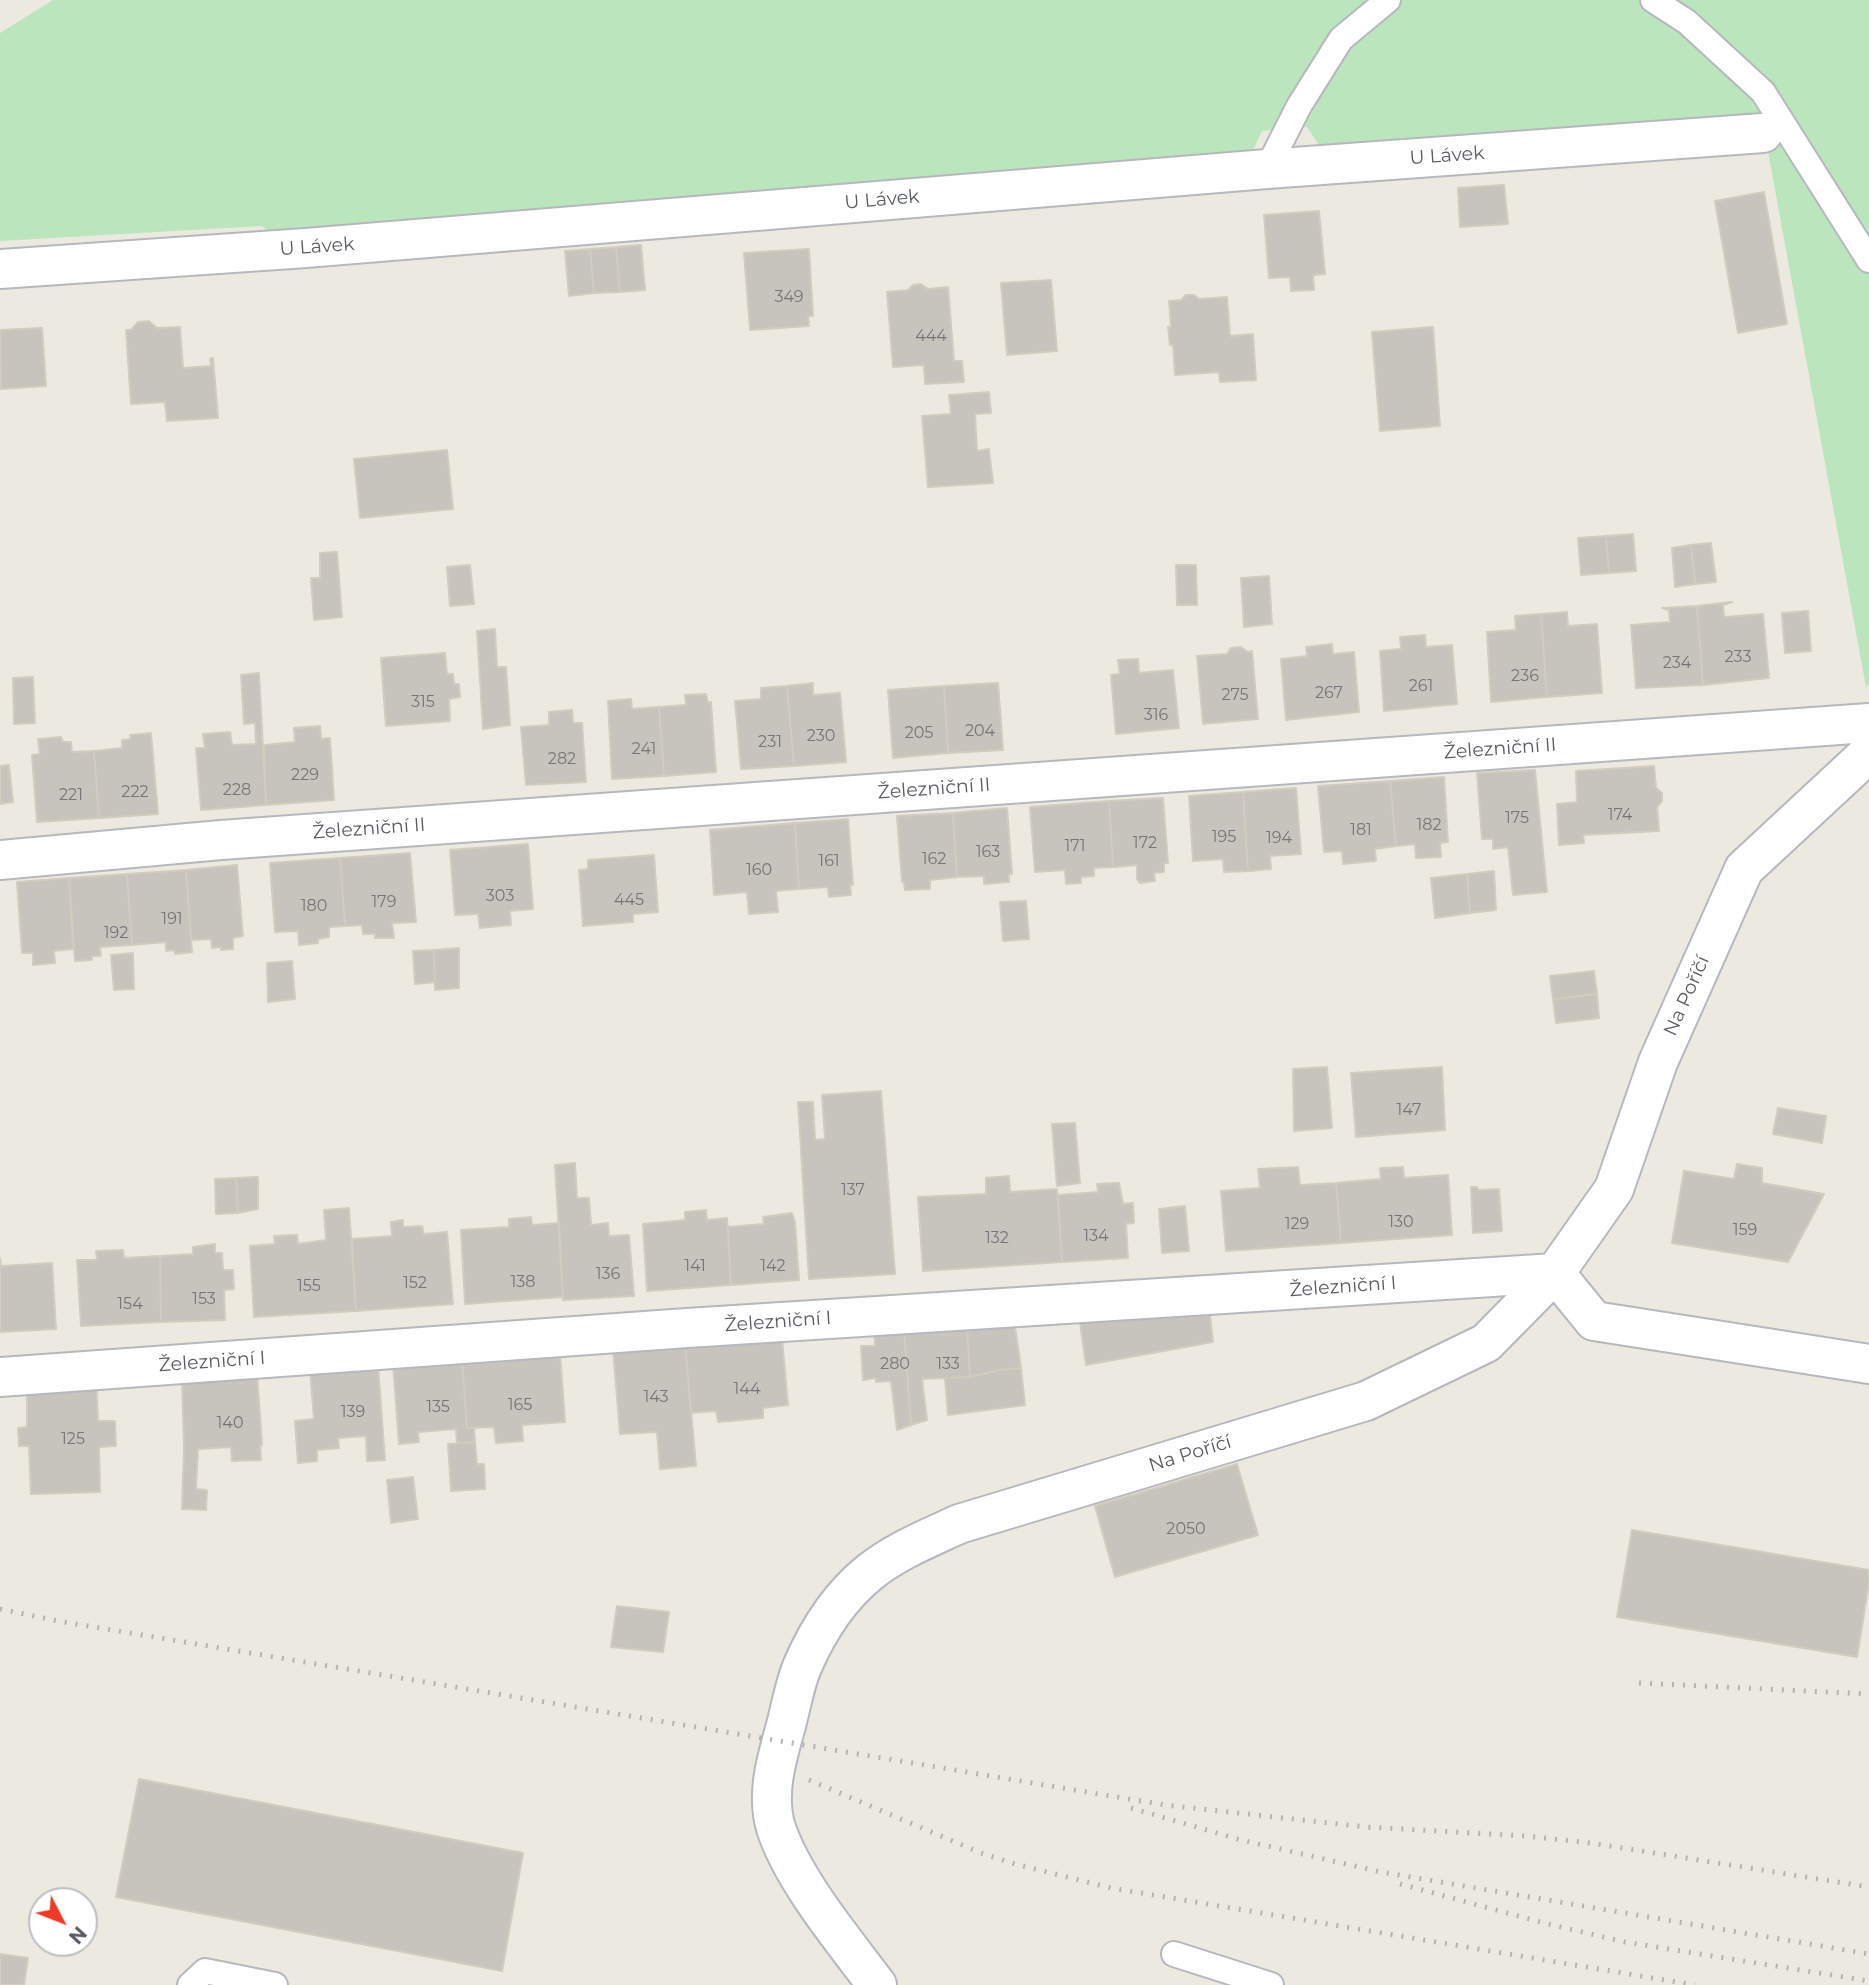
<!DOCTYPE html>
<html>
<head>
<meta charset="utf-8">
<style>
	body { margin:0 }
	#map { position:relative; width:1869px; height:1985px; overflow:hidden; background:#eceae0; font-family:Montserrat,sans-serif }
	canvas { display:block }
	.north { position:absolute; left:28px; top:1887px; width:70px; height:70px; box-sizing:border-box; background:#fff; border:2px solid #bdbec0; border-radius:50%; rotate:132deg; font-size:19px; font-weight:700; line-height:28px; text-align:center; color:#595c61 }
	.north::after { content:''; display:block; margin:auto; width:24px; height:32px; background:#ed3b25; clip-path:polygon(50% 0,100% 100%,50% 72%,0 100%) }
</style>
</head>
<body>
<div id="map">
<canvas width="1869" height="1985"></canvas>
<div class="north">N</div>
</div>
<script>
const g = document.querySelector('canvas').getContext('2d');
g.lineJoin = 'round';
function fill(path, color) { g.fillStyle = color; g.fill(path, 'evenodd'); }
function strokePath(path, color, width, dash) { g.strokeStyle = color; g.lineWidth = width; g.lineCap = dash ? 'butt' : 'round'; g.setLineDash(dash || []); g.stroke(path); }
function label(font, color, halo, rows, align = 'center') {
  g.font = font + ' Montserrat,sans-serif'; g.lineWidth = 6; g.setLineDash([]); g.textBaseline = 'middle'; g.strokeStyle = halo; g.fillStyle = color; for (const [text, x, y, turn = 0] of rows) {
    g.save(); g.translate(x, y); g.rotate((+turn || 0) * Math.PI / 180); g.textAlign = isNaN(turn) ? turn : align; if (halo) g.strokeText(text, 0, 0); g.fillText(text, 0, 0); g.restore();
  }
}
const green = new Path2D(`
	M 53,0 L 1869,0 L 1869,685 L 1866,687 L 1769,157 L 1767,122 L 1327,157 L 1307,127 L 1262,131 L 1254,148 L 1239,163 L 280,242 L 262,226 L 0,241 L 0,33 Z`);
const building = new Path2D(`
	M 1504,185 L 1508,224 L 1460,227 L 1458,188 Z
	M 1764,192 L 1787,324 L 1738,333 L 1715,201 Z
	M 1319,211 L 1325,274 L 1313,275 L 1314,290 L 1291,291 L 1290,277 L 1269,278 L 1264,215 Z
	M 641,245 L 645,290 L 620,292 L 616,247 Z
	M 616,247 L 620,292 L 594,293 L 590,249 Z
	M 590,249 L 594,293 L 569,296 L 565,251 Z
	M 809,249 L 813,316 L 808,316 L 809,326 L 750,330 L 744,253 Z
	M 1051,280 L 1057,351 L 1007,355 L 1001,283 Z
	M 921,284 L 928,289 L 948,287 L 954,361 L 962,361 L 964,382 L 925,384 L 924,365 L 893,367 L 887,292 L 908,290 L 913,285 Z
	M 1186,295 L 1194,295 L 1199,299 L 1227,297 L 1230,336 L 1253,334 L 1256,380 L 1220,382 L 1219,372 L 1175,375 L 1173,345 L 1170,345 L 1168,327 L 1171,327 L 1169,301 L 1181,300 Z
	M 149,321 L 157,328 L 180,327 L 183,368 L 211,366 L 210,359 L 213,358 L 218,418 L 167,421 L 165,402 L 131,404 L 126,330 L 131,330 L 138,322 Z
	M 1433,327 L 1440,426 L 1380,431 L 1372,332 Z
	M 42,328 L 46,386 L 1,389 L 0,330 Z
	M 989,392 L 991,413 L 975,414 L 977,451 L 989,449 L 993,483 L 928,487 L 922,416 L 951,414 L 949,395 Z
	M 447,450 L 453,509 L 360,518 L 354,459 Z
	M 1633,534 L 1636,571 L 1609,573 L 1606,536 Z
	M 1606,536 L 1609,573 L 1581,575 L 1578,538 Z
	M 1711,543 L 1716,582 L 1695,584 L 1691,545 Z
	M 1691,545 L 1695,584 L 1675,587 L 1672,548 Z
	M 337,552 L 342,617 L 314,620 L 311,578 L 320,578 L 320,553 Z
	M 470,565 L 474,604 L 450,606 L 447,567 Z
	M 1176,565 L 1196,565 L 1197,605 L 1177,605 Z
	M 1269,576 L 1272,624 L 1244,627 L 1241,578 Z
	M 1732,602 L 1723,605 L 1724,617 L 1763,614 L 1769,678 L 1703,685 L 1697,606 Z
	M 1697,606 L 1703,685 L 1636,688 L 1631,625 L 1670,622 L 1669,610 L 1662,608 Z
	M 1808,611 L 1811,651 L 1785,653 L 1782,613 Z
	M 1567,612 L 1568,626 L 1597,624 L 1602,693 L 1547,697 L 1541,614 Z
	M 1541,614 L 1547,697 L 1491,702 L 1487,632 L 1516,630 L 1515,616 Z
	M 495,629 L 497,667 L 506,667 L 510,725 L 483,729 L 477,631 Z
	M 1425,635 L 1426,647 L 1452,645 L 1457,704 L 1384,711 L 1380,651 L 1401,649 L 1400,637 Z
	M 1332,644 L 1333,654 L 1354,652 L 1359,712 L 1286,720 L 1281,659 L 1307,656 L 1306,647 Z
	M 1241,647 L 1248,652 L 1252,651 L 1258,719 L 1203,724 L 1197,656 L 1227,654 L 1231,648 Z
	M 445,653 L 447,674 L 453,674 L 454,684 L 459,684 L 460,697 L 449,699 L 450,721 L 386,726 L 381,658 Z
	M 1138,659 L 1139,673 L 1173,670 L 1179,728 L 1116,734 L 1111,675 L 1120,674 L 1118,660 Z
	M 259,673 L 266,805 L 201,810 L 196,748 L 205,748 L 203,734 L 230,732 L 232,745 L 256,744 L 255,723 L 244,724 L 241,675 Z
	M 33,677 L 35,723 L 14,724 L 13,678 Z
	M 813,683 L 813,695 L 840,693 L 846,762 L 794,766 L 787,686 Z
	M 998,683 L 1003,750 L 948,753 L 944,686 Z
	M 787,686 L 794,766 L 741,769 L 735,701 L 761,699 L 761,688 Z
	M 944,686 L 948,753 L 893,758 L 888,690 Z
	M 706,694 L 708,703 L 711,702 L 716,772 L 664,776 L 659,707 L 686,705 L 685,695 Z
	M 631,699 L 632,709 L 659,707 L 664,776 L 612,779 L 608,701 Z
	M 572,710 L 573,723 L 582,723 L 586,782 L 526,785 L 521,727 L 549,725 L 549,712 Z
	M 320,726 L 321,739 L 330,738 L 334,800 L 266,805 L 264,745 L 295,742 L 294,728 Z
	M 151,733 L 158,814 L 99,818 L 94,751 L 122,748 L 122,740 L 131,739 L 130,735 Z
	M 61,737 L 63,742 L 71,742 L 72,752 L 94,751 L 99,818 L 37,822 L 32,755 L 40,754 L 38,739 Z
	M 9,765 L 13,802 L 0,804 L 0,766 Z
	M 1654,766 L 1656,788 L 1662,793 L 1662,801 L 1657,807 L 1659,831 L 1583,835 L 1584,843 L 1559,845 L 1557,804 L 1577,802 L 1576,771 Z
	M 1535,770 L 1547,892 L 1513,895 L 1508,847 L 1493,849 L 1493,839 L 1482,839 L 1477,773 Z
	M 1444,777 L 1448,842 L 1440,843 L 1441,857 L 1416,858 L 1415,844 L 1396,846 L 1390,781 Z
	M 1390,781 L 1396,846 L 1375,849 L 1376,861 L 1343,864 L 1342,851 L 1324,852 L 1318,786 Z
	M 1296,788 L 1301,854 L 1270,856 L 1271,869 L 1248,871 L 1243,792 Z
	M 1243,792 L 1248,871 L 1224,872 L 1223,859 L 1193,861 L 1189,796 Z
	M 1163,798 L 1168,863 L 1164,863 L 1164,872 L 1154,873 L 1155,881 L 1140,883 L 1137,879 L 1137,865 L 1113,867 L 1109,801 Z
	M 1109,801 L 1113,867 L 1094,868 L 1094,876 L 1081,877 L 1081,883 L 1066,884 L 1065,870 L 1035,872 L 1030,807 Z
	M 1007,808 L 1012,874 L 1009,874 L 1009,882 L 984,884 L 984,876 L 957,877 L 953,813 Z
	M 953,813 L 957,877 L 930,880 L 930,889 L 905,890 L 904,882 L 902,882 L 897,816 Z
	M 848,819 L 853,885 L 850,885 L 851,895 L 829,897 L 828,887 L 799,889 L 795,823 Z
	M 795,823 L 799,889 L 776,891 L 778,912 L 749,914 L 747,892 L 714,895 L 710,830 Z
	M 528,844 L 533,909 L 510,911 L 511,925 L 480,928 L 478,914 L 455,915 L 450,850 Z
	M 410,853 L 416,922 L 392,923 L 394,938 L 375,938 L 375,934 L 363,934 L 362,925 L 345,926 L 340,858 Z
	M 654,855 L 658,912 L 633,914 L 633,922 L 583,926 L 579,870 L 588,869 L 588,860 Z
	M 340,858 L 345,926 L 329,927 L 329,937 L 318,939 L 318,943 L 299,945 L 298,931 L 275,932 L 270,863 Z
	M 237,865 L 243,936 L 233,938 L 233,949 L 221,950 L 221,947 L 212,948 L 211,939 L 191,940 L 186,870 Z
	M 186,870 L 192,952 L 175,954 L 174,950 L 166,951 L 166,942 L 132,945 L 127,874 Z
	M 1494,871 L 1496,910 L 1470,913 L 1467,874 Z
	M 127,874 L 132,945 L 100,947 L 101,956 L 92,956 L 92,960 L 75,961 L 69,878 Z
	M 1467,874 L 1470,913 L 1435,918 L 1431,878 Z
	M 69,878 L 73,949 L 54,951 L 55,963 L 33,965 L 33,953 L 22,953 L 17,882 Z
	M 1026,901 L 1029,939 L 1003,941 L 1000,902 Z
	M 459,948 L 459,988 L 435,990 L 434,950 Z
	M 434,950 L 435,982 L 415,984 L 413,951 Z
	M 133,953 L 134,989 L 114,990 L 111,955 Z
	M 292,961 L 295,999 L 268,1002 L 267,963 Z
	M 1594,971 L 1597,994 L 1553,999 L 1550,976 Z
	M 1597,994 L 1599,1018 L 1556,1023 L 1553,999 Z
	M 1327,1067 L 1332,1128 L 1294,1131 L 1293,1069 Z
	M 1442,1067 L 1445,1130 L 1356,1137 L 1351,1073 Z
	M 881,1091 L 895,1274 L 809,1279 L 798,1102 L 813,1102 L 815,1140 L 825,1139 L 822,1095 Z
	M 1778,1108 L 1826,1116 L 1822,1143 L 1773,1134 Z
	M 1075,1123 L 1080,1183 L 1057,1186 L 1052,1124 Z
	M 575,1163 L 577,1198 L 589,1198 L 591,1225 L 608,1223 L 609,1236 L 629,1235 L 634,1296 L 563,1300 L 555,1165 Z
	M 1737,1164 L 1762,1168 L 1762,1183 L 1824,1194 L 1788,1262 L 1672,1243 L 1684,1171 L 1734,1179 Z
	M 1298,1167 L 1300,1185 L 1336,1183 L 1341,1243 L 1226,1251 L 1221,1191 L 1260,1188 L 1258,1169 Z
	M 1403,1167 L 1404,1178 L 1448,1175 L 1452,1235 L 1341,1243 L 1336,1183 L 1381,1179 L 1380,1168 Z
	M 1009,1176 L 1010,1192 L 1057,1189 L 1062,1262 L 923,1271 L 918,1197 L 986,1194 L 986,1178 Z
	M 258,1177 L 258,1209 L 238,1213 L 236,1178 Z
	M 236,1178 L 238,1213 L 216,1214 L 215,1179 Z
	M 1119,1183 L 1123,1204 L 1133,1203 L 1134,1223 L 1126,1224 L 1128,1258 L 1062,1262 L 1058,1195 L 1098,1192 L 1097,1184 Z
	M 1471,1187 L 1477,1187 L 1478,1190 L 1499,1189 L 1502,1231 L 1473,1233 Z
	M 1185,1206 L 1189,1251 L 1162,1253 L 1159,1209 Z
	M 349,1208 L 356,1311 L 254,1317 L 250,1246 L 275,1244 L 274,1236 L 297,1235 L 298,1244 L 326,1240 L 324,1210 Z
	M 706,1210 L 707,1220 L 727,1218 L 731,1285 L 647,1291 L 643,1224 L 685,1220 L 685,1212 Z
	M 792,1213 L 795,1222 L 799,1280 L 731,1285 L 728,1227 L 764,1224 L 763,1217 Z
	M 531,1217 L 532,1225 L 559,1223 L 563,1297 L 465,1304 L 461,1230 L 509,1227 L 509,1219 Z
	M 403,1220 L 403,1227 L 422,1226 L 424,1234 L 447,1232 L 453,1304 L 356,1311 L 352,1239 L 392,1236 L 391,1222 Z
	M 215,1244 L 215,1253 L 222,1253 L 223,1270 L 233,1270 L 234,1289 L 224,1290 L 225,1320 L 161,1322 L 160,1256 L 193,1254 L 193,1247 Z
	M 123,1250 L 124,1258 L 160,1256 L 161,1322 L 81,1326 L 77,1260 L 97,1260 L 96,1251 Z
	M 0,1258 L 1,1266 L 52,1263 L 56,1329 L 0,1332 Z
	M 1209,1306 L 1213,1342 L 1086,1365 L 1079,1315 Z
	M 1014,1320 L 1021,1368 L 999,1370 L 970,1377 L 967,1324 Z
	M 967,1324 L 970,1377 L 922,1379 L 927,1420 L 911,1425 L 904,1329 Z
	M 904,1329 L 911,1425 L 897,1430 L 891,1381 L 876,1382 L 876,1378 L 863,1380 L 861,1346 L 875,1346 L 874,1331 Z
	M 782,1339 L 788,1405 L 763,1408 L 763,1418 L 718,1422 L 716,1411 L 691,1413 L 685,1346 Z
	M 685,1344 L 696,1466 L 660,1469 L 657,1432 L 620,1434 L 613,1349 Z
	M 560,1353 L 565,1422 L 522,1425 L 523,1441 L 496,1443 L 494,1427 L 467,1428 L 462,1360 Z
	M 462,1360 L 467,1428 L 474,1428 L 475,1442 L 457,1443 L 456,1429 L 418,1432 L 419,1442 L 399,1444 L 393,1364 Z
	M 378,1366 L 385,1460 L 367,1461 L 366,1436 L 338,1438 L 339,1448 L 317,1450 L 317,1461 L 298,1463 L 295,1421 L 314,1419 L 310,1370 Z
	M 1021,1368 L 1025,1405 L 948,1415 L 945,1378 L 970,1377 L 999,1370 Z
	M 257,1373 L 262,1445 L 260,1446 L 261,1460 L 232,1461 L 231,1447 L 198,1449 L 196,1489 L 207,1490 L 206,1510 L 182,1509 L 184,1449 L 182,1377 Z
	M 96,1377 L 98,1421 L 115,1421 L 116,1446 L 99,1447 L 100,1492 L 31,1494 L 29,1446 L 19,1446 L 18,1428 L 27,1427 L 27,1379 Z
	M 475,1442 L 477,1464 L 484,1464 L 485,1489 L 451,1491 L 448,1444 Z
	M 1237,1464 L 1258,1535 L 1115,1577 L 1095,1506 Z
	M 413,1477 L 418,1519 L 391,1523 L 387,1480 Z
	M 1632,1530 L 1869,1570 L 1869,1583 L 1857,1657 L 1617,1617 Z
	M 617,1606 L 669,1612 L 663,1652 L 611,1647 Z
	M 139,1779 L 523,1853 L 502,1971 L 116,1897 Z
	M 0,1954 L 28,1958 L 24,1985 L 0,1985 Z`);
const service = new Path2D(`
	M 1653,0 L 1687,22 L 1763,92 L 1869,260
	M 1267,169 L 1299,106 L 1341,39 L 1388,0
	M 1174,1954 L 1271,1985
	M 190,1985 L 205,1971 L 275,1985`);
const minor = new Path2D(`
	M 0,269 L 306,248 L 1267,169 L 1763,133
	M 0,860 L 221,840 L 1869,723
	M 0,1377 L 687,1328 L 1555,1273 L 1594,1321 L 1869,1364
	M 877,1985 C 844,1941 793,1880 776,1828 C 766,1795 776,1761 785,1729 C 791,1708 794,1686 802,1667 C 817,1632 840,1596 870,1572 C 896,1551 929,1538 959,1524 L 1366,1401 L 1486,1343 L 1555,1273 L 1614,1189 L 1658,1062 L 1744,869 L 1869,753`);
const rail = new Path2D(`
	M 0,1609 L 58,1621 L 1165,1805 L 1366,1827 L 1525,1836 L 1591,1843 L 1869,1887
	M 1639,1683 L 1869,1694
	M 809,1780 L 981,1853 L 1015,1864 L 1111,1888 L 1695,1985
	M 1131,1808 L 1241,1840 L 1381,1872 L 1869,1954
	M 1400,1884 L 1548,1924 L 1625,1942 L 1869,1981`);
const numberNames = [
	["349",789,297],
	["444",931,336],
	["233",1738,657],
	["234",1677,663],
	["236",1525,676],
	["261",1421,686],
	["267",1329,693],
	["275",1235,695],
	["315",423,702],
	["316",1156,715],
	["204",980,731],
	["205",919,733],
	["230",821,736],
	["231",770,742],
	["241",644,749],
	["282",562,759],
	["229",305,775],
	["228",237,790],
	["222",135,792],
	["221",71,795],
	["174",1620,815],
	["175",1517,818],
	["182",1429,825],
	["181",1361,830],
	["195",1224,837],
	["194",1279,838],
	["172",1145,843],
	["171",1075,846],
	["163",988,852],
	["162",934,859],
	["161",829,861],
	["160",759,870],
	["303",500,896],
	["445",629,900],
	["179",384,902],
	["180",314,906],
	["191",172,919],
	["192",116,933],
	["147",1409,1110],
	["137",853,1190],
	["130",1401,1222],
	["129",1297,1224],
	["159",1745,1230],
	["134",1096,1236],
	["132",997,1238],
	["141",695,1266],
	["142",773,1266],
	["136",608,1274],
	["138",523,1282],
	["152",415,1283],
	["155",309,1286],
	["153",204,1299],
	["154",130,1304],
	["280",895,1364],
	["133",948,1364],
	["144",747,1389],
	["143",656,1397],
	["165",520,1405],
	["135",438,1407],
	["139",353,1412],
	["140",230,1423],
	["125",73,1439],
	["2050",1186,1529]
];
const streetNames = [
	["U Lávek",1447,156,-4],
	["U Lávek",882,200,-5],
	["U Lávek",317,247,-4],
	["Železniční II",1500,749,-4],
	["Železniční II",934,789,-4],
	["Železniční II",369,829,-4],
	["Na Poříčí",1687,996,-66],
	["Železniční I",1343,1287,-4],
	["Železniční I",778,1322,-4],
	["Železniční I",212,1362,-4],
	["Na Poříčí",1190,1454,-17]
];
fill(green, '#bbe5bc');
fill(building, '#c7c4bd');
strokePath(building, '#d1ccbe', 2);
strokePath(service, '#b6b8bd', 28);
strokePath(minor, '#b6b8bd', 42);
strokePath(service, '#fff', 24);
strokePath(minor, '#fff', 38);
strokePath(rail, '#b2b3b3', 5, [2, 9]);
label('16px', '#747678', null, numberNames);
label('19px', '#595c61', '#fff', streetNames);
</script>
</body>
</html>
